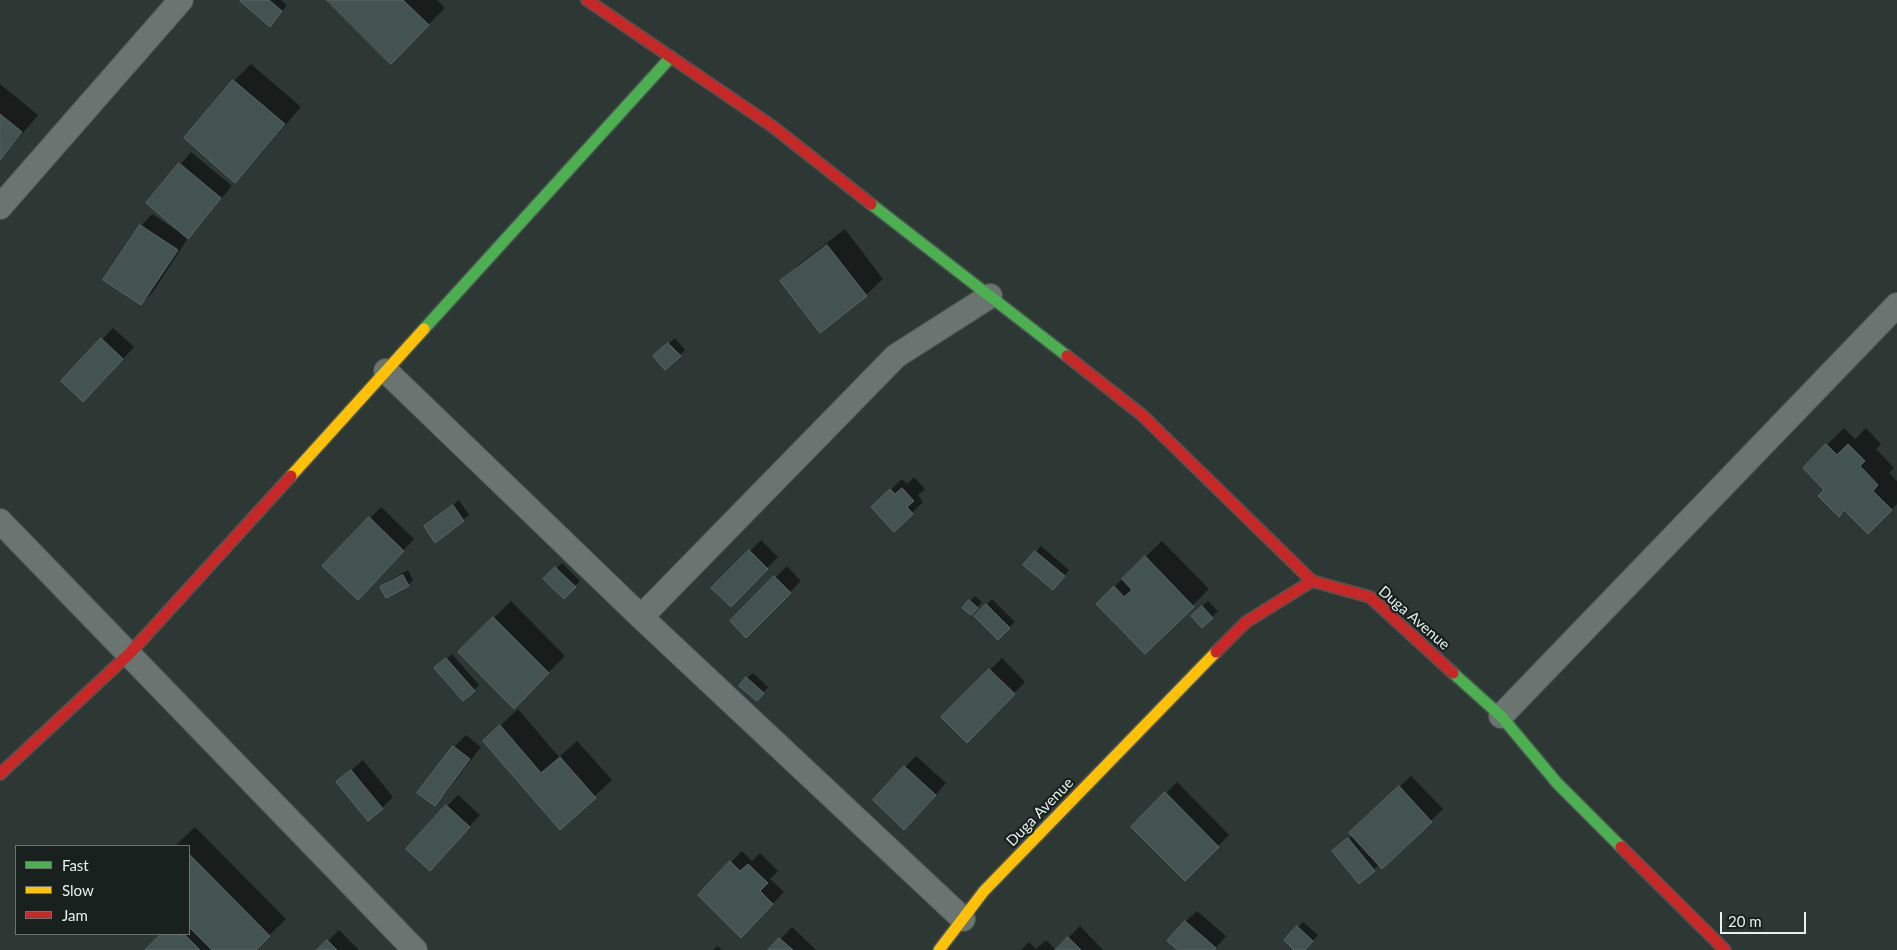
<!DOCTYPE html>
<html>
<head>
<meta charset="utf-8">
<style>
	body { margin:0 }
	#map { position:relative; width:1897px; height:950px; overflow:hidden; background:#2d3835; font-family:Lato,sans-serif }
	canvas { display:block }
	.legend { position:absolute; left:15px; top:845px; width:175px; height:90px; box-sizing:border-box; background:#18211e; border:1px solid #6a7571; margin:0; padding:6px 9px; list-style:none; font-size:15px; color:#e5f2ed }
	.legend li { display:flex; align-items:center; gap:10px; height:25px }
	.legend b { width:25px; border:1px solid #6a7571 }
	.scale { position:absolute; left:1720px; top:912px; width:86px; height:22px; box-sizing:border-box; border:2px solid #e5f2ed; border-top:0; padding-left:6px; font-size:15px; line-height:18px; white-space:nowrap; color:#e5f2ed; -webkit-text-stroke:4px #18211e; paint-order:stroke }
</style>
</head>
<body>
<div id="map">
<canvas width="1897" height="950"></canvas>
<ul class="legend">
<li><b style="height:6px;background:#4caf50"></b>Fast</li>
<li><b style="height:6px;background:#ffc107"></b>Slow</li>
<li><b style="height:6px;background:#c62828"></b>Jam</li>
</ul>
<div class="scale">20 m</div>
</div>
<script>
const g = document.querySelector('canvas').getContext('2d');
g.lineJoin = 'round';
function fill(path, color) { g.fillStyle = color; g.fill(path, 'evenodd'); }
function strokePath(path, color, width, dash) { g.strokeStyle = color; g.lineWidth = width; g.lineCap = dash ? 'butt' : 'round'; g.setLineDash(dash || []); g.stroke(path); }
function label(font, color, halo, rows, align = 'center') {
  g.font = font + ' Lato,sans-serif'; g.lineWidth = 4.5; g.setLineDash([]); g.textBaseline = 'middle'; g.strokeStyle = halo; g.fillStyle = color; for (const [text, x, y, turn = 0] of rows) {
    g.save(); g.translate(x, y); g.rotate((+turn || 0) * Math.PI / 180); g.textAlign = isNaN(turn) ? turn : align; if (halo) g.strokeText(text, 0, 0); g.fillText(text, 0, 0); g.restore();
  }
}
const shadow = new Path2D(`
	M 243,0 L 281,0 L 287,5 L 275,20 Z
	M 328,0 L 437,0 L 445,8 L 391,62 Z
	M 251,64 L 301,107 L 252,164 L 235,181 L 185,138 L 234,81 Z
	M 0,84 L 38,115 L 0,160 Z
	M 191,152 L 232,186 L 187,238 L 188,238 L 153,292 L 141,304 L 105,279 L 141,226 L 152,214 L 181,233 L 182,232 L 148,203 Z
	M 845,229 L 883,279 L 866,295 L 782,281 L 799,264 Z
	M 113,328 L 134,347 L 94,389 L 63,381 Z
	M 675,338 L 685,350 L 680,355 L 660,351 Z
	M 1844,428 L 1855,439 L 1866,428 L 1881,444 L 1876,449 L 1894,468 L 1889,473 L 1897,481 L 1897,504 L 1868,532 L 1804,468 Z
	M 914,477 L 925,489 L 918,495 L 923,502 L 894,530 L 884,496 L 902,479 L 907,484 Z
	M 459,500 L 469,515 L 436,541 L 425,527 Z
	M 381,507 L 414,539 L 369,587 L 370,518 Z
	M 761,540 L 778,557 L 731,605 L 713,588 Z
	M 1162,541 L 1209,589 L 1145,653 L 1114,587 Z
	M 1041,546 L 1069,570 L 1058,583 L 1036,552 Z
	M 562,563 L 580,581 L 564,597 L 545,579 Z
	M 787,566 L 801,581 L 746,636 L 732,621 Z
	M 408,570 L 413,580 L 408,585 L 382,587 L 387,582 Z
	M 975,596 L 982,602 L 976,608 L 970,601 Z
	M 992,599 L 1015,622 L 998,638 L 976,616 Z
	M 511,601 L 565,656 L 514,707 L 460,652 Z
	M 1208,601 L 1218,611 L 1202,627 L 1193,616 Z
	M 452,654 L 479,685 L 474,690 L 441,663 Z
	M 1002,658 L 1025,682 L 967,741 L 943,717 Z
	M 753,673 L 768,687 L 762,694 L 747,678 Z
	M 518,709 L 559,757 L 577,741 L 612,780 L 560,828 L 484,741 Z
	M 466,735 L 481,747 L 446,793 L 434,805 L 419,793 L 454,747 Z
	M 916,756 L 946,783 L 916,817 L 905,767 Z
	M 363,760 L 393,797 L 382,808 L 338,782 Z
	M 1411,776 L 1443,809 L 1382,867 L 1380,864 L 1359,882 L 1339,846 L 1353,835 L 1362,822 Z
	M 1177,782 L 1229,835 L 1185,879 L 1133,827 Z
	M 458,795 L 480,815 L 441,858 L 447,806 Z
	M 195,827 L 286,919 L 254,950 L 147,950 L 163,934 L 189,934 L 189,846 L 175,846 Z
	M 742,851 L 752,861 L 760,853 L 778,871 L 770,879 L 784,892 L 741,936 L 699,895 Z
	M 1197,911 L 1226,936 L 1214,950 L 1180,950 L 1185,922 Z
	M 1303,922 L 1318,935 L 1304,950 L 1296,950 L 1286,940 Z
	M 1080,926 L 1103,950 L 1056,950 Z
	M 792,927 L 816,950 L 770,950 Z
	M 339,930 L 359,950 L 319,950 Z
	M 1046,940 L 1056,950 L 1021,950 L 1029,942 L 1036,949 Z
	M 717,946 L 722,950 L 713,950 Z`);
const building = new Path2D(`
	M 242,0 L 269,0 L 282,11 L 270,27 L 240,1 Z
	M 327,0 L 403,0 L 429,25 L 391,64 Z
	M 233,80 L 285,124 L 235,183 L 184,138 Z
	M 0,114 L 22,132 L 0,160 Z
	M 179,163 L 221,198 L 188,239 L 146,203 Z
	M 140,225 L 178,250 L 141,305 L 103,280 Z
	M 827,245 L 867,296 L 820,333 L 780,281 Z
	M 101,338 L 123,359 L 83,402 L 61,381 Z
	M 668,343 L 681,356 L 665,370 L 653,356 Z
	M 1826,444 L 1837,455 L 1848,444 L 1865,461 L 1860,466 L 1878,485 L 1873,491 L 1892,510 L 1868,534 L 1844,510 L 1839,517 L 1818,496 L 1824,490 L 1803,468 Z
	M 902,488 L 914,501 L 907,507 L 913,514 L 894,532 L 871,507 L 890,489 L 895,494 Z
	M 453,505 L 464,521 L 435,543 L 424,526 Z
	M 369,517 L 404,551 L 358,600 L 322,566 Z
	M 749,550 L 768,569 L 731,607 L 711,588 Z
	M 1035,551 L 1065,576 L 1053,590 L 1023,565 Z
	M 1145,556 L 1194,607 L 1145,654 L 1096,604 L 1114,586 L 1124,597 L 1132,590 L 1122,579 Z
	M 555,567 L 576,587 L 564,599 L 543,579 Z
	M 403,575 L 409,586 L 386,598 L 380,587 Z
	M 774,576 L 791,593 L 746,638 L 730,621 Z
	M 969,600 L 978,608 L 971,615 L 962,608 Z
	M 986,604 L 1010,628 L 998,640 L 974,616 Z
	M 1202,606 L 1213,618 L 1202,628 L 1191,616 Z
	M 493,617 L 549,673 L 514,709 L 458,652 Z
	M 446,658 L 475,691 L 463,701 L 434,668 Z
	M 989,669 L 1015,694 L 967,743 L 941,717 Z
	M 746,677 L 764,693 L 757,701 L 739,686 Z
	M 500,725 L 541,773 L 560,757 L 596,798 L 560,830 L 483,741 Z
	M 453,746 L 470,759 L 435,806 L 417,793 Z
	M 904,766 L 936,795 L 904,830 L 873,800 Z
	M 351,770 L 383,809 L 368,821 L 336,782 Z
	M 1399,786 L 1432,822 L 1382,869 L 1349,833 Z
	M 1165,792 L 1219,847 L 1185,881 L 1131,827 Z
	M 446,805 L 470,827 L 430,871 L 406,849 Z
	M 1348,838 L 1375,871 L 1359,884 L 1332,851 Z
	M 189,854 L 270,936 L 256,950 L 212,950 L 189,927 Z
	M 730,861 L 740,871 L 748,864 L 768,883 L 760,891 L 773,904 L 741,938 L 698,895 Z
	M 1185,921 L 1216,948 L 1214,950 L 1178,950 L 1167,941 Z
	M 1297,926 L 1313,941 L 1305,950 L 1294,950 L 1284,940 Z
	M 161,934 L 178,934 L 180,936 L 184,934 L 200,950 L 145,950 Z
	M 1068,937 L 1081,950 L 1055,950 Z
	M 779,938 L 793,950 L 768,950 Z
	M 327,940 L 337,950 L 317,950 Z`);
const street = new Path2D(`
	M 0,207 L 181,0
	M 386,371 L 641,617 L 963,919
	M 0,521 L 415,950
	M 641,617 L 896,356 L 990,296
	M 1501,716 L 1897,305`);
const fast = new Path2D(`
	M 871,204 L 1067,356
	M 424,329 L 671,57
	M 1453,673 L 1501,716 L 1557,783 L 1621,847`);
const slow = new Path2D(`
	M 291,476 L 424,329
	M 939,950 L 984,891 L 1216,652`);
const jam = new Path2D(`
	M 587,0 L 772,126 L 871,204
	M 1067,356 L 1142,415 L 1312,581
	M 1216,652 L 1246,622 L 1312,581 L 1370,597 L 1453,673
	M 0,774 L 129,654 L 291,476
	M 1621,847 L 1725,950`);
const streetNames = [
	["Duga Avenue",1414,618,41],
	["Duga Avenue",1040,812,-46]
];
fill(shadow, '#0007');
fill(building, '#435352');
strokePath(building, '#5d6666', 1);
strokePath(street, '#4b5553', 26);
strokePath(fast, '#4b5553', 14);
strokePath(slow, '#4b5553', 14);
strokePath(jam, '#4b5553', 14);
strokePath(street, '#6a7471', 24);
strokePath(fast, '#4caf50', 11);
strokePath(slow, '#ffc107', 11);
strokePath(jam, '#c62828', 11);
label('15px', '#e5f2ed', '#18211e', streetNames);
</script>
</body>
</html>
